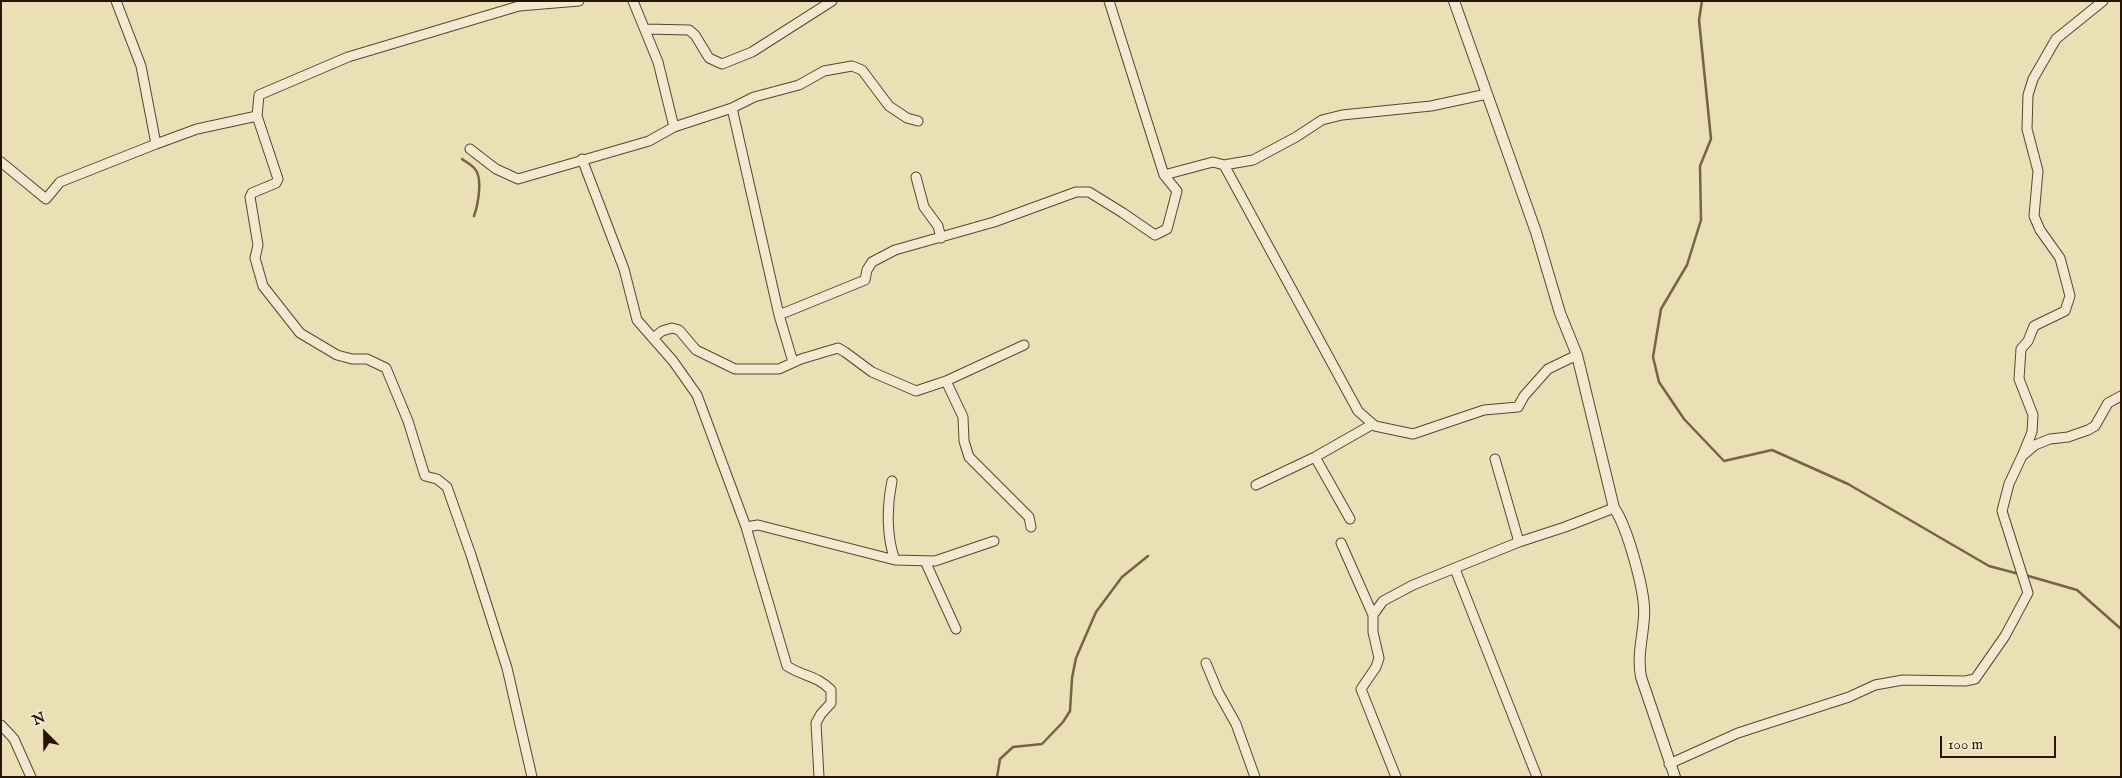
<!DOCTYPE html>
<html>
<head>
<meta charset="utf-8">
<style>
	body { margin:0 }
	#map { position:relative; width:2122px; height:778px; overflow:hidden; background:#ebdfb6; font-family:"IM FELL English",serif }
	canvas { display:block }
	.frame { position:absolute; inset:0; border:2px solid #261400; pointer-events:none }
	.north { position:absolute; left:20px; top:708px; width:50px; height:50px; -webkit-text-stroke:4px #f2ead0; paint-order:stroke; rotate:337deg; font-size:14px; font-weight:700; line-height:20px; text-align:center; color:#261400 }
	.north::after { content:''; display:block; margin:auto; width:18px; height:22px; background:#261400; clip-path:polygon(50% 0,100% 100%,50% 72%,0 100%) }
	.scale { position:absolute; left:1940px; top:736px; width:116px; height:22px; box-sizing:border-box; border:2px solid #261400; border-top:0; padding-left:6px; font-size:15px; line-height:18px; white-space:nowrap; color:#261400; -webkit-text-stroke:4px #f2ead0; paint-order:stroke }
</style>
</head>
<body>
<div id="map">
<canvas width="2122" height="778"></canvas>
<div class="frame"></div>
<div class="north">N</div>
<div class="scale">100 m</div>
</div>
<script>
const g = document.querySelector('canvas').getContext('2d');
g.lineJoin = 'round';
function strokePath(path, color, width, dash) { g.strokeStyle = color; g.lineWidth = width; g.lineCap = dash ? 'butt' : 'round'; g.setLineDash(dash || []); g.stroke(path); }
const stream = new Path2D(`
	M 1702,1 L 1699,20 L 1711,139 L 1700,166 L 1701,220 L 1687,265 L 1661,309 L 1653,357 L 1659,382 L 1684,419 L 1724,461 L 1772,450 L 1848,484 L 1989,566 L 2019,574
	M 462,159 C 466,162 472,165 475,169 C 483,178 478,205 474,216
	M 2025,575 L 2077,590 L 2121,629
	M 997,777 L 1000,759 L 1013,747 L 1042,744 L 1063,722 L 1070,711 L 1072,678 L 1076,658 L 1096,612 L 1122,577 L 1148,556`);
const minor = new Path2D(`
	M 116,1 L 141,66 L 156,144
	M 633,1 L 658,62 L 674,127
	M 1109,1 L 1164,175 L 1213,162 L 1224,165 L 1358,411 L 1375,426 L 1413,434 L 1484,410 L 1518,407 L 1524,396 L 1548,369 L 1577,355
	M 646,29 L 689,30 L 695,35 L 709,58 L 722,64 L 752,52 L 832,1
	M 732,108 L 779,315 L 793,362
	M 470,149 L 496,169 L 518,179 L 649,141 L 674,127 L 732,108 L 754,97 L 799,85 L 824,71 L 852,66 L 862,70 L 889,106 L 907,118 L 918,121
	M 582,159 L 624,269 L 637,320 L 673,361 L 697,395 L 746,527 L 787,666 C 804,677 816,675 831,690 L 831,703 L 821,714 L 816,723 L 819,777
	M 1,162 L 46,199 L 60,182 L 156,144 L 197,129 L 257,116
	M 1224,165 L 1253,160 L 1296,137 L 1322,120 L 1342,115 L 1431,106 L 1487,94
	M 916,177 L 924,207 L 938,226 L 941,238
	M 779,315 L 865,280 L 867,270 L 872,262 L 895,250 L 994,222 L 1076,192 L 1089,192 L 1123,213 L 1155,235 L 1167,229 L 1177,191 L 1164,175
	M 653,338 L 662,331 L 672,328 L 679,330 L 696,350 L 735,369 L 779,369 L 801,359 L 838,348 L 845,352 L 872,372 L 916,391 L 946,381 L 1024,345
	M 946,381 L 963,417 L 964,441 L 969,457 L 1029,517 L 1031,527
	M 2023,454 L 2032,432 L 2033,415 L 2019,379 L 2021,349 L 2028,341 L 2034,326 L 2065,311 L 2070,296 L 2060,258 L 2040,230 L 2034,216 L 2038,171 L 2027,129 L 2028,95 L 2033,79 L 2056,39 L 2103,1
	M 1315,457 L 1350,519
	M 1495,459 L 1519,542
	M 892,481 C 887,505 886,536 895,560
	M 1256,485 L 1315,457 L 1373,424
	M 746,527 L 758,525 L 895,560 L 935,561 L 994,541
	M 1341,543 L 1373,615
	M 925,561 L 956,629
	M 1455,569 L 1537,777
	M 1206,663 L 1218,692 L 1236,724 L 1255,777
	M 1,725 L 14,739 L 31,777
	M 1669,764 L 1738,733 L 1849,697 L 1875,685 L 1903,680 L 1965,681 L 1975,679 L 2005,636 L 2028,593 L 2002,511 L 2009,484 L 2022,456 L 2035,445 L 2050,439 L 2068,437 L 2088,430 L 2095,426 L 2108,403 L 2121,396
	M 532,777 L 507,668 L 471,555 L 447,487 L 437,479 L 425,476 L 408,421 L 386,368 L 367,359 L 352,359 L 337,355 L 300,333 L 263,286 L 255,258 L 258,245 L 250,197 L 252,193 L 276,183 L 278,179 L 257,116 L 259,95 L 348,57 L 519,6 L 579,1
	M 1396,777 L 1361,689 L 1376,667 L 1379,658 L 1373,632 L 1373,615 L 1383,601 L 1413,585 L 1519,542 L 1565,527 L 1614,508`);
const tertiary = new Path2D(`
	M 1454,1 L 1536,232 L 1560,313 L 1577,355 L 1614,508 C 1627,526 1646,593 1644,616 C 1643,638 1637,654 1641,677 L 1675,777`);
strokePath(stream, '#746448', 2.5);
strokePath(minor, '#57472e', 11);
strokePath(tertiary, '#57472e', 12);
strokePath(minor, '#f2ead0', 9);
strokePath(tertiary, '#f2ead0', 10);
</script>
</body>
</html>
